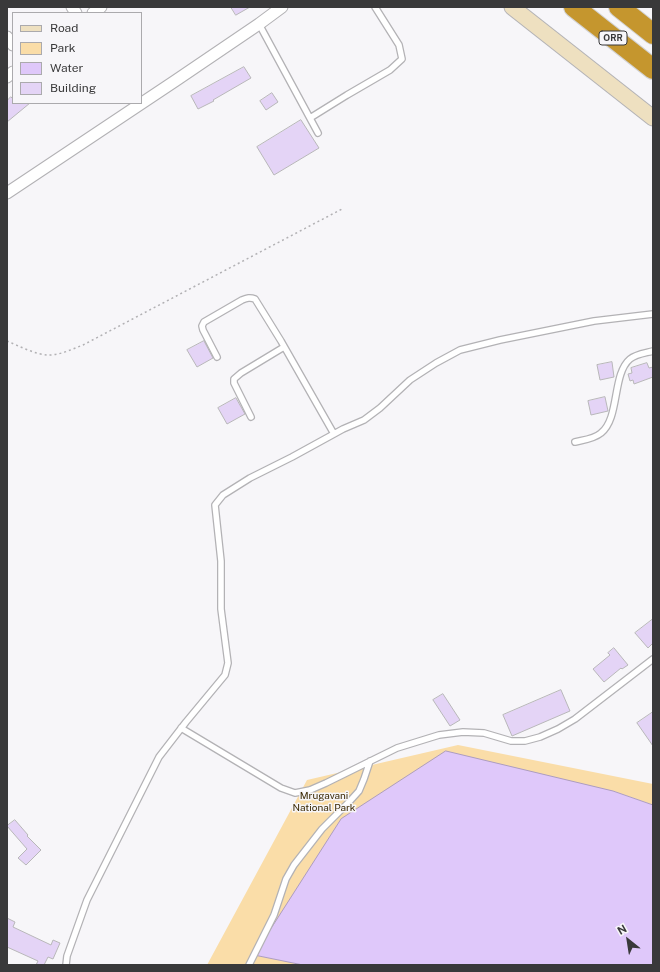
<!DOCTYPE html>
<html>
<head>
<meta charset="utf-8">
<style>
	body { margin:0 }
	#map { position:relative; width:660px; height:972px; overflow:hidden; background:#f7f6f9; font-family:"Public Sans",sans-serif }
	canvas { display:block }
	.frame { position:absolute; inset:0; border:8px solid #39393a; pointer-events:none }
	.legend { position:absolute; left:12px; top:12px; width:130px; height:92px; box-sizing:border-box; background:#f7f6f9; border:1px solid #abaaad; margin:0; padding:5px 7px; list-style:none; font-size:12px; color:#39393a }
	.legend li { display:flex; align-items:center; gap:8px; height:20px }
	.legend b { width:20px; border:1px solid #abaaad }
	.north { position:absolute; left:608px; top:920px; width:40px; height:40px; -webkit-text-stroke:3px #f7f6f9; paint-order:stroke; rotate:330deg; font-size:11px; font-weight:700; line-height:16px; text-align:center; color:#39393a }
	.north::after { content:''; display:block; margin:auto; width:14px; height:18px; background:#39393a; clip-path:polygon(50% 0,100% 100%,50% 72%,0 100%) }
</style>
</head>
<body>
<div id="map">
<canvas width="660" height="972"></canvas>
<div class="frame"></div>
<ul class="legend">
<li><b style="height:5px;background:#eee0c0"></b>Road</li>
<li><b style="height:11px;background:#fadda8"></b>Park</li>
<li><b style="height:11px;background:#dfc8fa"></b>Water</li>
<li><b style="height:11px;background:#e4d4f6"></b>Building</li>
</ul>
<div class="north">N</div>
</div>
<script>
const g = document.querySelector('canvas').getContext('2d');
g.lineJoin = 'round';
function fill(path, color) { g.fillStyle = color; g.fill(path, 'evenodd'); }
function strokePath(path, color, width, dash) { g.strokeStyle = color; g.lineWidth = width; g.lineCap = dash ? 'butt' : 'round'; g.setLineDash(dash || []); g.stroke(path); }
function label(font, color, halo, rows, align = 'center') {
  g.font = font + ' "Public Sans",sans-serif'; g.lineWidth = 3; g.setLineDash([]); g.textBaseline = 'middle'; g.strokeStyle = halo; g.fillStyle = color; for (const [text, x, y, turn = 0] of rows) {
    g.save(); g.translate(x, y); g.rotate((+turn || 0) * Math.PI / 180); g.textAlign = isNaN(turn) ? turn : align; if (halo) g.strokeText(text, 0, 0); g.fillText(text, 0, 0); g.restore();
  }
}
const green = new Path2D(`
	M 458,745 L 653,784 L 653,805 L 613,791 L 255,955 L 303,965 L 207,965 L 307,780 Z`);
const water = new Path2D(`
	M 446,751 L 613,791 L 653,805 L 653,965 L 303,965 L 254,955 L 341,819 Z`);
const building = new Path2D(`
	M 231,7 L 250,7 L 236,15 Z
	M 244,67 L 251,78 L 213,100 L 214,101 L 198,109 L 191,96 Z
	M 272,93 L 278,102 L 266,110 L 260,101 Z
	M 11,97 L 13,99 L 13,103 L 30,103 L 7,122 L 7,101 Z
	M 301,120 L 319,148 L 274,175 L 257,147 Z
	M 204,341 L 213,358 L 197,367 L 187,350 Z
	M 612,362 L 614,377 L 600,380 L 597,365 Z
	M 647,363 L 649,368 L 653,367 L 653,377 L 634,384 L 633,380 L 630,381 L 628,374 L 632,373 L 631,368 Z
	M 605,397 L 608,411 L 591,415 L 588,401 Z
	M 236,398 L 245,414 L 227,424 L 218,408 Z
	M 653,619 L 653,643 L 648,648 L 635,633 Z
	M 614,648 L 628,665 L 622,669 L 621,668 L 604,682 L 593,669 L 610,655 L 608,653 Z
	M 561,690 L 570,711 L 512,736 L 503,715 Z
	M 443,694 L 460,720 L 450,726 L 433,700 Z
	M 653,712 L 653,746 L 637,723 Z
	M 15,820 L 28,835 L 27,836 L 41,850 L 26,865 L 18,858 L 27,849 L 7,826 Z
	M 7,918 L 15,922 L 13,927 L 51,945 L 53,940 L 60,943 L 53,959 L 48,957 L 44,965 L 36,965 L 38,961 L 7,947 Z`);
const path = new Path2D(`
	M 7,341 C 19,346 36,355 49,355 C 61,355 72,349 83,345 L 342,209`);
const service = new Path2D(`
	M 259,24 L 318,133
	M 310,118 L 347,95 L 390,70 L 402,59 L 399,45 L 375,7
	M 217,357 L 203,330 L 202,326 L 204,322 L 242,300 C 247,298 250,297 255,299 L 281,341 L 334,434
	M 251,417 L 234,383 L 234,379 L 241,373 L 284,347
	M 575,442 C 583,440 594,439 601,433 C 620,418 612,374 630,359 C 636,354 646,353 653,351
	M 181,728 L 281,788 L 295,793 L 310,790 L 326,783 L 397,748 L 439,735 L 463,732 L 484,733 L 511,741 L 525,741 L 540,737 L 558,729 L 575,719 L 653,659
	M 66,965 L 67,956 L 87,900 L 159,757 L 186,722 L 225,675 L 228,663 L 221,609 L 221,561 L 215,505 L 223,495 L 250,478 L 292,457 L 343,429 L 364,420 L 380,408 L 410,380 L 436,363 L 460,350 L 500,340 L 594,321 L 653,314
	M 249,965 L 274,915 L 286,879 L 294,865 L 322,829 L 349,802 L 359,791 L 364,779 L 370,761`);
const minor = new Path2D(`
	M 72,7 L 76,13
	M 93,13 L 101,7
	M 7,37 L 13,45
	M 7,77 L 13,72
	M 7,193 L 175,81 L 259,24 L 282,7`);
const secondary = new Path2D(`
	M 512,7 L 653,118`);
const motorway = new Path2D(`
	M 574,7 L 653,69
	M 619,7 L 653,34`);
const shields = [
	[613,38,28]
];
const shieldNames = [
	["ORR",613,38]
];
const parkNames = [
	["Mrugavani",324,796],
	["National Park",324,808]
];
fill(green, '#fadda8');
fill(water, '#dfc8fa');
strokePath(water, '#ad9dc0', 1);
fill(building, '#e4d4f6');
strokePath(building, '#b8b7b9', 1);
strokePath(service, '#b3b2b5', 8);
strokePath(minor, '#b3b2b5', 13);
strokePath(secondary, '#b3b2b5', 17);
strokePath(motorway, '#d3d3d4', 22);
strokePath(path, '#b2b1b4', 1.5, [2, 3]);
strokePath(service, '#fff', 5.5);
strokePath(minor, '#fff', 11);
strokePath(secondary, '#eee0c0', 15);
strokePath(motorway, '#c5962e', 20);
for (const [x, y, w] of shields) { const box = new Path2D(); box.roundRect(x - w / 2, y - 7, w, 14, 3); g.fillStyle = '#f7f6f9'; g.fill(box); strokePath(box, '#39393a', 1); }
label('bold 9px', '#39393a', null, shieldNames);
label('10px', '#392700', '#f7f6f9', parkNames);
</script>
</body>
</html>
